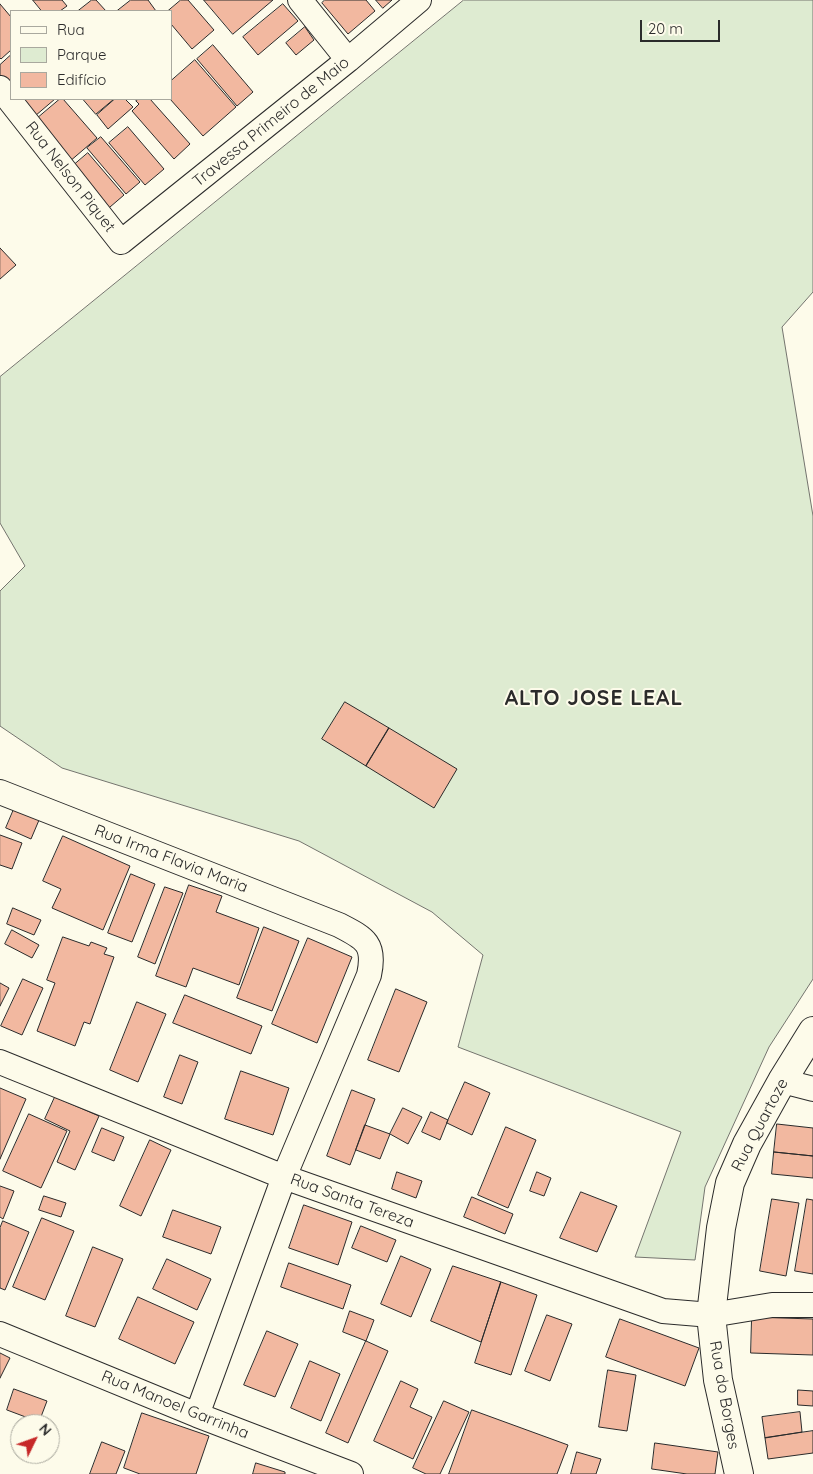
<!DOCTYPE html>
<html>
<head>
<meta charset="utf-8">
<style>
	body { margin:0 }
	#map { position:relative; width:813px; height:1474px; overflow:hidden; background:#fdfbea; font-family:Quicksand,sans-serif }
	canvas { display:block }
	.legend { position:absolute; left:10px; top:10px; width:162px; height:90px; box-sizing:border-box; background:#fdfbea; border:1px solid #a9a89e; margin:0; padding:6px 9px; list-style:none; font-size:15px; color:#2b2b2b }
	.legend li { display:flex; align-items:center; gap:10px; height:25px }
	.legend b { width:25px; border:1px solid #a9a89e }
	.north { position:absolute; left:10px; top:1414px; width:50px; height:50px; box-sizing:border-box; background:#fdfbea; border:1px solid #a9a89e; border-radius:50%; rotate:48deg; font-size:14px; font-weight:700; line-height:20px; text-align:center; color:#2b2b2b }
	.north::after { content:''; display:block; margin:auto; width:18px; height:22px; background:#c62828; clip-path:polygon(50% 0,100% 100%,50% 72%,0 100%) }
	.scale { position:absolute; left:640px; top:20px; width:80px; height:22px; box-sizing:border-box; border:2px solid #2b2b2b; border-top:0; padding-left:6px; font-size:15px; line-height:18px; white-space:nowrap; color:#2b2b2b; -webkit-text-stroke:4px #fdfbea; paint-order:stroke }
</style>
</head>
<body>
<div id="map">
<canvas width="813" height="1474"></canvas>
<ul class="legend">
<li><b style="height:6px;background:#fdfbea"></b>Rua</li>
<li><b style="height:14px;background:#deebd1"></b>Parque</li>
<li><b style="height:14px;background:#f2b8a0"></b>Edifício</li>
</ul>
<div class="north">N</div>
<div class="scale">20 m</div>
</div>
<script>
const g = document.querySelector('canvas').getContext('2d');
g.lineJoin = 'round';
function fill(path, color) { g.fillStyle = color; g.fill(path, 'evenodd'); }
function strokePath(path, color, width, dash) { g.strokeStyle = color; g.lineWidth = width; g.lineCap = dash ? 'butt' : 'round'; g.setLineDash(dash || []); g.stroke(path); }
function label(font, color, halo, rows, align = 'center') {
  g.font = font + ' Quicksand,sans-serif'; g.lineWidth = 4; g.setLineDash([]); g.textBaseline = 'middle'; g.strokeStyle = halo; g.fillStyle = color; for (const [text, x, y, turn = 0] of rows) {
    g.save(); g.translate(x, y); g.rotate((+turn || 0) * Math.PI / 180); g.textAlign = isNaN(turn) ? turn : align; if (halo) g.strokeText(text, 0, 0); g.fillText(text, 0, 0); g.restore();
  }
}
const green = new Path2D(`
	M 464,0 L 813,0 L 813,292 L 782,327 L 813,516 L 813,979 L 769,1047 L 705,1187 L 695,1260 L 635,1257 L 681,1132 L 458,1047 L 483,955 L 432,912 L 299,841 L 62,768 L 0,726 L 0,591 L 25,566 L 0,523 L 0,377 Z`);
const building = new Path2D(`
	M 33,0 L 62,0 L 67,6 L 60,11 L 42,11 Z
	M 92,0 L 96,0 L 106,11 L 78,11 Z
	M 131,0 L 148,0 L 156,11 L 117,11 Z
	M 181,0 L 188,0 L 214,30 L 192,49 L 171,24 L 171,11 L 168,11 Z
	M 204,0 L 273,0 L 233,34 Z
	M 325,0 L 366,0 L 375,11 L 348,34 L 322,3 Z
	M 376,0 L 392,0 L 383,8 Z
	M 0,4 L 11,17 L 11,50 L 1,59 L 0,58 Z
	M 283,4 L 298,21 L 258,55 L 243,37 Z
	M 305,27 L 314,40 L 296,55 L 286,43 Z
	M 213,45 L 253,92 L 237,106 L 197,59 Z
	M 11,55 L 11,89 L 0,76 L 0,65 Z
	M 195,60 L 236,107 L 203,136 L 170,99 L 171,99 L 171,81 Z
	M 20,99 L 55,99 L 35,116 Z
	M 60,99 L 63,99 L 97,138 L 69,162 L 33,122 Z
	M 83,99 L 114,99 L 96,114 Z
	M 115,99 L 125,99 L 133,107 L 108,129 L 97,115 Z
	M 139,99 L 150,99 L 190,144 L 174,159 L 132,111 L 139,104 L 136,101 Z
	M 128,127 L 164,169 L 145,185 L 109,143 Z
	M 101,137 L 140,182 L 126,194 L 87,148 Z
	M 88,153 L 124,195 L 103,213 L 67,171 Z
	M 0,248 L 16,265 L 0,279 Z
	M 345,702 L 389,728 L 366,766 L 322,739 Z
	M 389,728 L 457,769 L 434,808 L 366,766 Z
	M 17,802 L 42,813 L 31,839 L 6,828 Z
	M 0,835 L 22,843 L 12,869 L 0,865 Z
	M 63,836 L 130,866 L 103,930 L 52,908 L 61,889 L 43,881 Z
	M 131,874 L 155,884 L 132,942 L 108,933 Z
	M 189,885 L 222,896 L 216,912 L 259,928 L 239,985 L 193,968 L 186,987 L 156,976 Z
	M 165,887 L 183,893 L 155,964 L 138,957 Z
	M 13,908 L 41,920 L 34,935 L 7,924 Z
	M 264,927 L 299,941 L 272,1011 L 237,998 Z
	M 12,930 L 39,945 L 32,958 L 5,944 Z
	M 63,937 L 89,946 L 91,942 L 107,948 L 104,954 L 114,957 L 90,1024 L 84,1022 L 75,1046 L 37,1031 L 55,983 L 47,980 Z
	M 308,938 L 352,957 L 317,1043 L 272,1024 Z
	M 23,979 L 43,988 L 22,1035 L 1,1026 Z
	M 0,983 L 9,988 L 0,1006 Z
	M 396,989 L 427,1002 L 399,1072 L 368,1060 Z
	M 185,995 L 262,1026 L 251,1054 L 173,1023 Z
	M 137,1002 L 166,1014 L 138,1082 L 110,1070 Z
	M 180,1055 L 198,1062 L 182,1104 L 164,1097 Z
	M 241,1071 L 289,1088 L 273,1135 L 225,1119 Z
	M 465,1082 L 490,1093 L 472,1135 L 447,1123 Z
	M 0,1088 L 26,1099 L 0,1159 Z
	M 352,1090 L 375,1099 L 350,1165 L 327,1156 Z
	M 55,1097 L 99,1116 L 75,1170 L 57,1162 L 70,1131 L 45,1119 Z
	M 403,1108 L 422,1117 L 408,1144 L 390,1134 Z
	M 431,1112 L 448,1120 L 440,1140 L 422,1132 Z
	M 29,1114 L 67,1131 L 41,1188 L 3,1171 Z
	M 777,1124 L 813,1128 L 813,1156 L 774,1152 Z
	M 365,1125 L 390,1134 L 380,1159 L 356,1150 Z
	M 506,1127 L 536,1140 L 508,1208 L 478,1195 Z
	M 102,1128 L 124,1137 L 114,1161 L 92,1152 Z
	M 150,1140 L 171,1150 L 141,1216 L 120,1206 Z
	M 774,1152 L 813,1156 L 813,1178 L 772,1174 Z
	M 397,1172 L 422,1181 L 416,1198 L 392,1189 Z
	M 537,1172 L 551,1178 L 544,1196 L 530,1191 Z
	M 0,1186 L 14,1191 L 3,1219 L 0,1217 Z
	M 581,1192 L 617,1206 L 597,1252 L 560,1238 Z
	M 44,1196 L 66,1203 L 61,1217 L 39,1210 Z
	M 472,1197 L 513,1214 L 505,1234 L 464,1217 Z
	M 772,1199 L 799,1203 L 786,1276 L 760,1271 Z
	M 807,1199 L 813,1200 L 813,1274 L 795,1271 Z
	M 304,1205 L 352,1222 L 338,1265 L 289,1248 Z
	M 173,1210 L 221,1227 L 211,1254 L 163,1237 Z
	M 42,1218 L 74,1231 L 45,1300 L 13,1287 Z
	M 3,1221 L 29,1232 L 5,1290 L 0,1288 L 0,1228 Z
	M 361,1226 L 396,1240 L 387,1262 L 352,1248 Z
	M 93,1247 L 123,1259 L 95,1327 L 66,1316 Z
	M 401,1256 L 431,1269 L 411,1317 L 381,1304 Z
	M 167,1259 L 211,1279 L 197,1310 L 153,1289 Z
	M 289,1263 L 351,1285 L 343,1309 L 281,1287 Z
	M 453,1266 L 501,1282 L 481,1342 L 431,1321 Z
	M 501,1282 L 537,1295 L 511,1375 L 475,1363 Z
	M 138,1297 L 194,1322 L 175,1364 L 119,1339 Z
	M 350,1311 L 374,1320 L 366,1341 L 343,1332 Z
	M 547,1315 L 572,1324 L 550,1381 L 525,1371 Z
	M 752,1317 L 813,1319 L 813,1355 L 751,1353 Z
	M 620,1319 L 699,1348 L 685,1386 L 606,1357 Z
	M 267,1331 L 298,1344 L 275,1397 L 244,1385 Z
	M 366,1341 L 388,1351 L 348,1443 L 326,1433 Z
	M 0,1353 L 10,1358 L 0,1378 Z
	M 310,1361 L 340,1374 L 321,1421 L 291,1408 Z
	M 608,1370 L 636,1375 L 627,1431 L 599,1427 Z
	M 401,1381 L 418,1389 L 410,1407 L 432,1417 L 413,1459 L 374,1441 Z
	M 14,1389 L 47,1401 L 39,1422 L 7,1410 Z
	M 798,1390 L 813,1391 L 813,1406 L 798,1405 Z
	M 444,1401 L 469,1412 L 440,1474 L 426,1474 L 413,1468 Z
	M 472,1410 L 568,1445 L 557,1474 L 449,1474 Z
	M 800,1412 L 802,1432 L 765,1438 L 762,1417 Z
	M 142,1413 L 209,1436 L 196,1474 L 140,1474 L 124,1468 Z
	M 813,1431 L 813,1453 L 768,1459 L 765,1438 Z
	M 102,1442 L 125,1451 L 116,1474 L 90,1474 Z
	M 655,1443 L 718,1452 L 715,1474 L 687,1474 L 652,1469 Z
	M 577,1452 L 601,1459 L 596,1474 L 571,1474 Z
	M 256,1463 L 285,1472 L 285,1474 L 253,1474 Z`);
const street = new Path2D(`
	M 300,0 L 348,60
	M 0,88 L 121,242 L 348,60 L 419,0
	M 0,792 L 339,925 C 364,938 376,943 369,975 L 284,1177 L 197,1415
	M 0,1062 L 284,1177 L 663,1311 L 711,1315 L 772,1305 L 813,1305
	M 782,1081 L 813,1089
	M 0,1334 L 197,1415 L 351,1474`);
const secondary = new Path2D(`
	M 739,1474 L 718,1380 L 711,1315 L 721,1228 L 730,1183 L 747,1144 L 782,1081 L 813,1031`);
const streetNames = [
	["Travessa Primeiro de Maio",271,122,-39],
	["Rua Nelson Piquet",70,177,52],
	["Rua Irma Flavia Maria",171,859,21],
	["Rua Quartoze",760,1125,-62],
	["Rua Santa Tereza",352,1201,20],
	["Rua do Borges",724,1395,80],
	["Rua Manoel Garrinha",175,1405,22]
];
const districtNames = [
	["ALTO JOSE LEAL",594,699]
];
fill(green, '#deebd1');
strokePath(green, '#74746e', 1);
fill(building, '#f2b8a0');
strokePath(building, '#2b2b2b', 1);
strokePath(street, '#2b2b2b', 26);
strokePath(secondary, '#2b2b2b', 30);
strokePath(street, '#fdfbea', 24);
strokePath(secondary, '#fdfbea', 28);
label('16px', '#2b2b2b', '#fdfbea', streetNames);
g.letterSpacing = '1px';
label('bold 21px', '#2b2b2b', '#fdfbea', districtNames);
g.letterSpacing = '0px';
</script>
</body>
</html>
